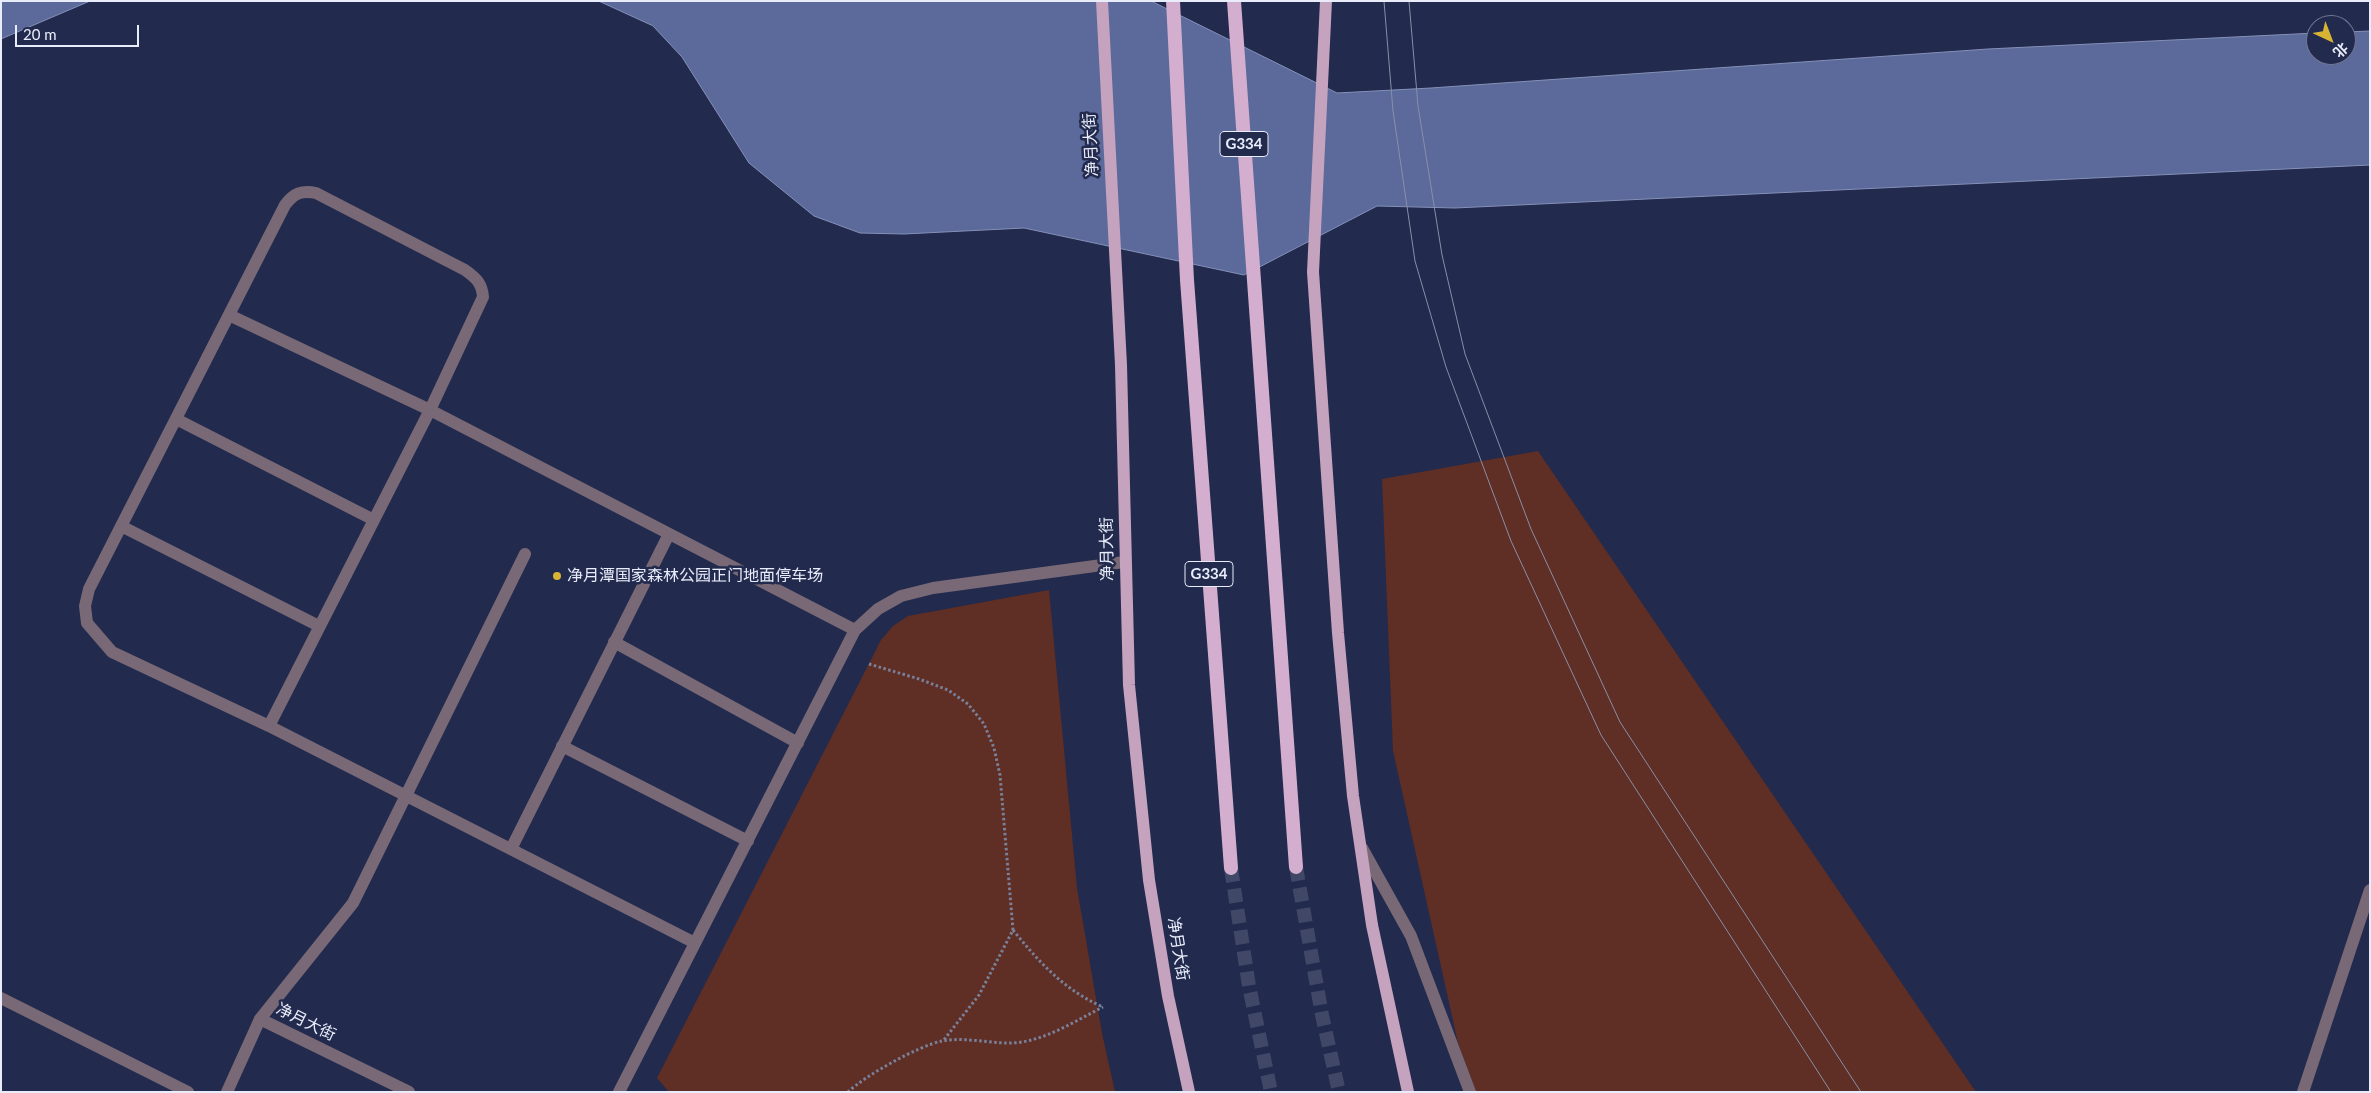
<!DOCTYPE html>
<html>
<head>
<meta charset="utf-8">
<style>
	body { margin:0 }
	#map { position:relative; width:2371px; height:1093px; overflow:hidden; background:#222a4d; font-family:Lato,"Noto Sans SC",sans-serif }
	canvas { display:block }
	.frame { position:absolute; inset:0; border:2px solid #e9edfb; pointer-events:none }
	.north { position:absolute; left:2306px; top:15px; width:50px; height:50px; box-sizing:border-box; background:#222a4d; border:1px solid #727893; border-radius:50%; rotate:137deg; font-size:14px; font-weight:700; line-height:20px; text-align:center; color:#e9edfb }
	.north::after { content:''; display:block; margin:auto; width:18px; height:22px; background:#d8b434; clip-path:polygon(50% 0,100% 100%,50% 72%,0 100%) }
	.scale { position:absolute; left:15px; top:25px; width:124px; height:22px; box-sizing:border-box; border:2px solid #e9edfb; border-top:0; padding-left:6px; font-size:15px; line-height:18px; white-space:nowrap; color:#e9edfb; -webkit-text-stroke:4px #222a4d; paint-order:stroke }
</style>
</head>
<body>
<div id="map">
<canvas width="2371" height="1093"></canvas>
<div class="frame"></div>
<div class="north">北</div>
<div class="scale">20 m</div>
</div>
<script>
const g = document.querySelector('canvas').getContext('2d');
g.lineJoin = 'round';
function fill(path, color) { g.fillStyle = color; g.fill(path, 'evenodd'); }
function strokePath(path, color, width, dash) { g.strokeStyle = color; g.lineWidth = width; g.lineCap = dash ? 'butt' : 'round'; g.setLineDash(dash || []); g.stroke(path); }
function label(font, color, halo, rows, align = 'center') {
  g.font = font + ' Lato,"Noto Sans SC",sans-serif'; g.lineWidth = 5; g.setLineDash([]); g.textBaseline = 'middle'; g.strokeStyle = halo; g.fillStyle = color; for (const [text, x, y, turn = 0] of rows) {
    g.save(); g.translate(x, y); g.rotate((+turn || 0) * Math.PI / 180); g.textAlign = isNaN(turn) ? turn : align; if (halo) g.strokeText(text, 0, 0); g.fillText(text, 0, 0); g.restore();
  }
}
const green = new Path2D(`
	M 1538,451 L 1976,1092 L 1476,1092 L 1458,1043 L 1393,751 L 1382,479 Z
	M 1049,590 L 1077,888 L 1102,1033 L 1115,1092 L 669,1092 L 657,1078 L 881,640 L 893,626 L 908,616 Z`);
const water = new Path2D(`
	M 1,1 L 90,1 L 1,39 Z
	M 599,1 L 1151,1 L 1337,93 L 1431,88 L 1988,49 L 2316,33 L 2316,55 L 2346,55 L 2346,32 L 2370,31 L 2370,165 L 1455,208 L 1377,206 L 1244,275 L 1024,228 L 904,234 L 860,233 L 814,216 L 749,163 L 682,57 L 653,26 Z`);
const trunkTunnel = new Path2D(`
	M 1296,867 L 1322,1015 L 1339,1092
	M 1231,868 L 1249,986 L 1271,1092`);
const path = new Path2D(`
	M 869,664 L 919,679 L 948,690 L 968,704 L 984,724 L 994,748 L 1000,775 L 1013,930 L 979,995 L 943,1041
	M 1013,930 C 1039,962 1064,990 1103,1007
	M 848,1092 C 866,1075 918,1046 942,1041 C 968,1036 996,1046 1022,1042 C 1051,1037 1077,1020 1103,1007`);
const service = new Path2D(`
	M 229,315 L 430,410 L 855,630
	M 176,419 L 374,520
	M 121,526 L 319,626
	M 614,642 L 798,743
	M 269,726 L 430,410 L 483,297 C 482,283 476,278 465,270 L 316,193 C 302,190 294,193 285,205 L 89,589 L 85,606 L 87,623 L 112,652 L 269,726 L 695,943
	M 562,746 L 748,841
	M 511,849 L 669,534
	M 260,1019 L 353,903 L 525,554
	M 619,1092 L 855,630 L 878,609 L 901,596 L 933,588 L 1124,562
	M 2303,1092 L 2370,890`);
const tertiary = new Path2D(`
	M 1362,848 L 1411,936 L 1470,1092
	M 1,998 L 188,1092
	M 227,1092 L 260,1019 L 409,1092`);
const primary = new Path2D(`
	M 1102,1 L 1121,365 L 1129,685 L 1149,880 L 1168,996 L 1189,1092
	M 1326,1 L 1313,272 L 1338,633 L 1353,796 L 1372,925 L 1408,1092`);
const trunk = new Path2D(`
	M 1173,1 L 1187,280 L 1231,868
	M 1234,1 L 1296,867`);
const tram = new Path2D(`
	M 1384,1 L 1393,111 L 1415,261 L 1446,367 L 1511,541 L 1601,735 L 1831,1092
	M 1409,1 L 1418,106 L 1442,255 L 1465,354 L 1531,529 L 1620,722 L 1861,1092`);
const markers = [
	[557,576,5,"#d8b434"]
];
const shields = [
	[1244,144,48],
	[1209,574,48]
];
const shieldNames = [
	["G334",1244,144],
	["G334",1209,574]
];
const streetNames = [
	["净月大街",1091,145,-93],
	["净月大街",1107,549,-91],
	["净月大街",1178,949,81],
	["净月大街",306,1022,26]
];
const poiNames = [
	["净月潭国家森林公园正门地面停车场",567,576]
];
fill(green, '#5f2e24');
fill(water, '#5b699b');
strokePath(water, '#8691b8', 1);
strokePath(trunkTunnel, '#404767', 14, [14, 7]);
strokePath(path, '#7a809a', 3, [2.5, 2.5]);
strokePath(service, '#796976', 12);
strokePath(tertiary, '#796976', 12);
strokePath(primary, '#c5a3bf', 12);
strokePath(trunk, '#d4aece', 14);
strokePath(tram, '#898fa7', 1);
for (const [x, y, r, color] of markers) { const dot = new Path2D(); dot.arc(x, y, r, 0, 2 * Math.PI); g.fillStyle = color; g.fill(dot); strokePath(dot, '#222a4d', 2); }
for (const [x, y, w] of shields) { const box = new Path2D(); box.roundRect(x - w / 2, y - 12.5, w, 25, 4); g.fillStyle = '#222a4d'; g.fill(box); strokePath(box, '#e9edfb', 1); }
label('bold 15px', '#e9edfb', null, shieldNames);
label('16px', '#e9edfb', '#222a4d', streetNames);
label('16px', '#e9edfb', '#222a4d', poiNames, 'left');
</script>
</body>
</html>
